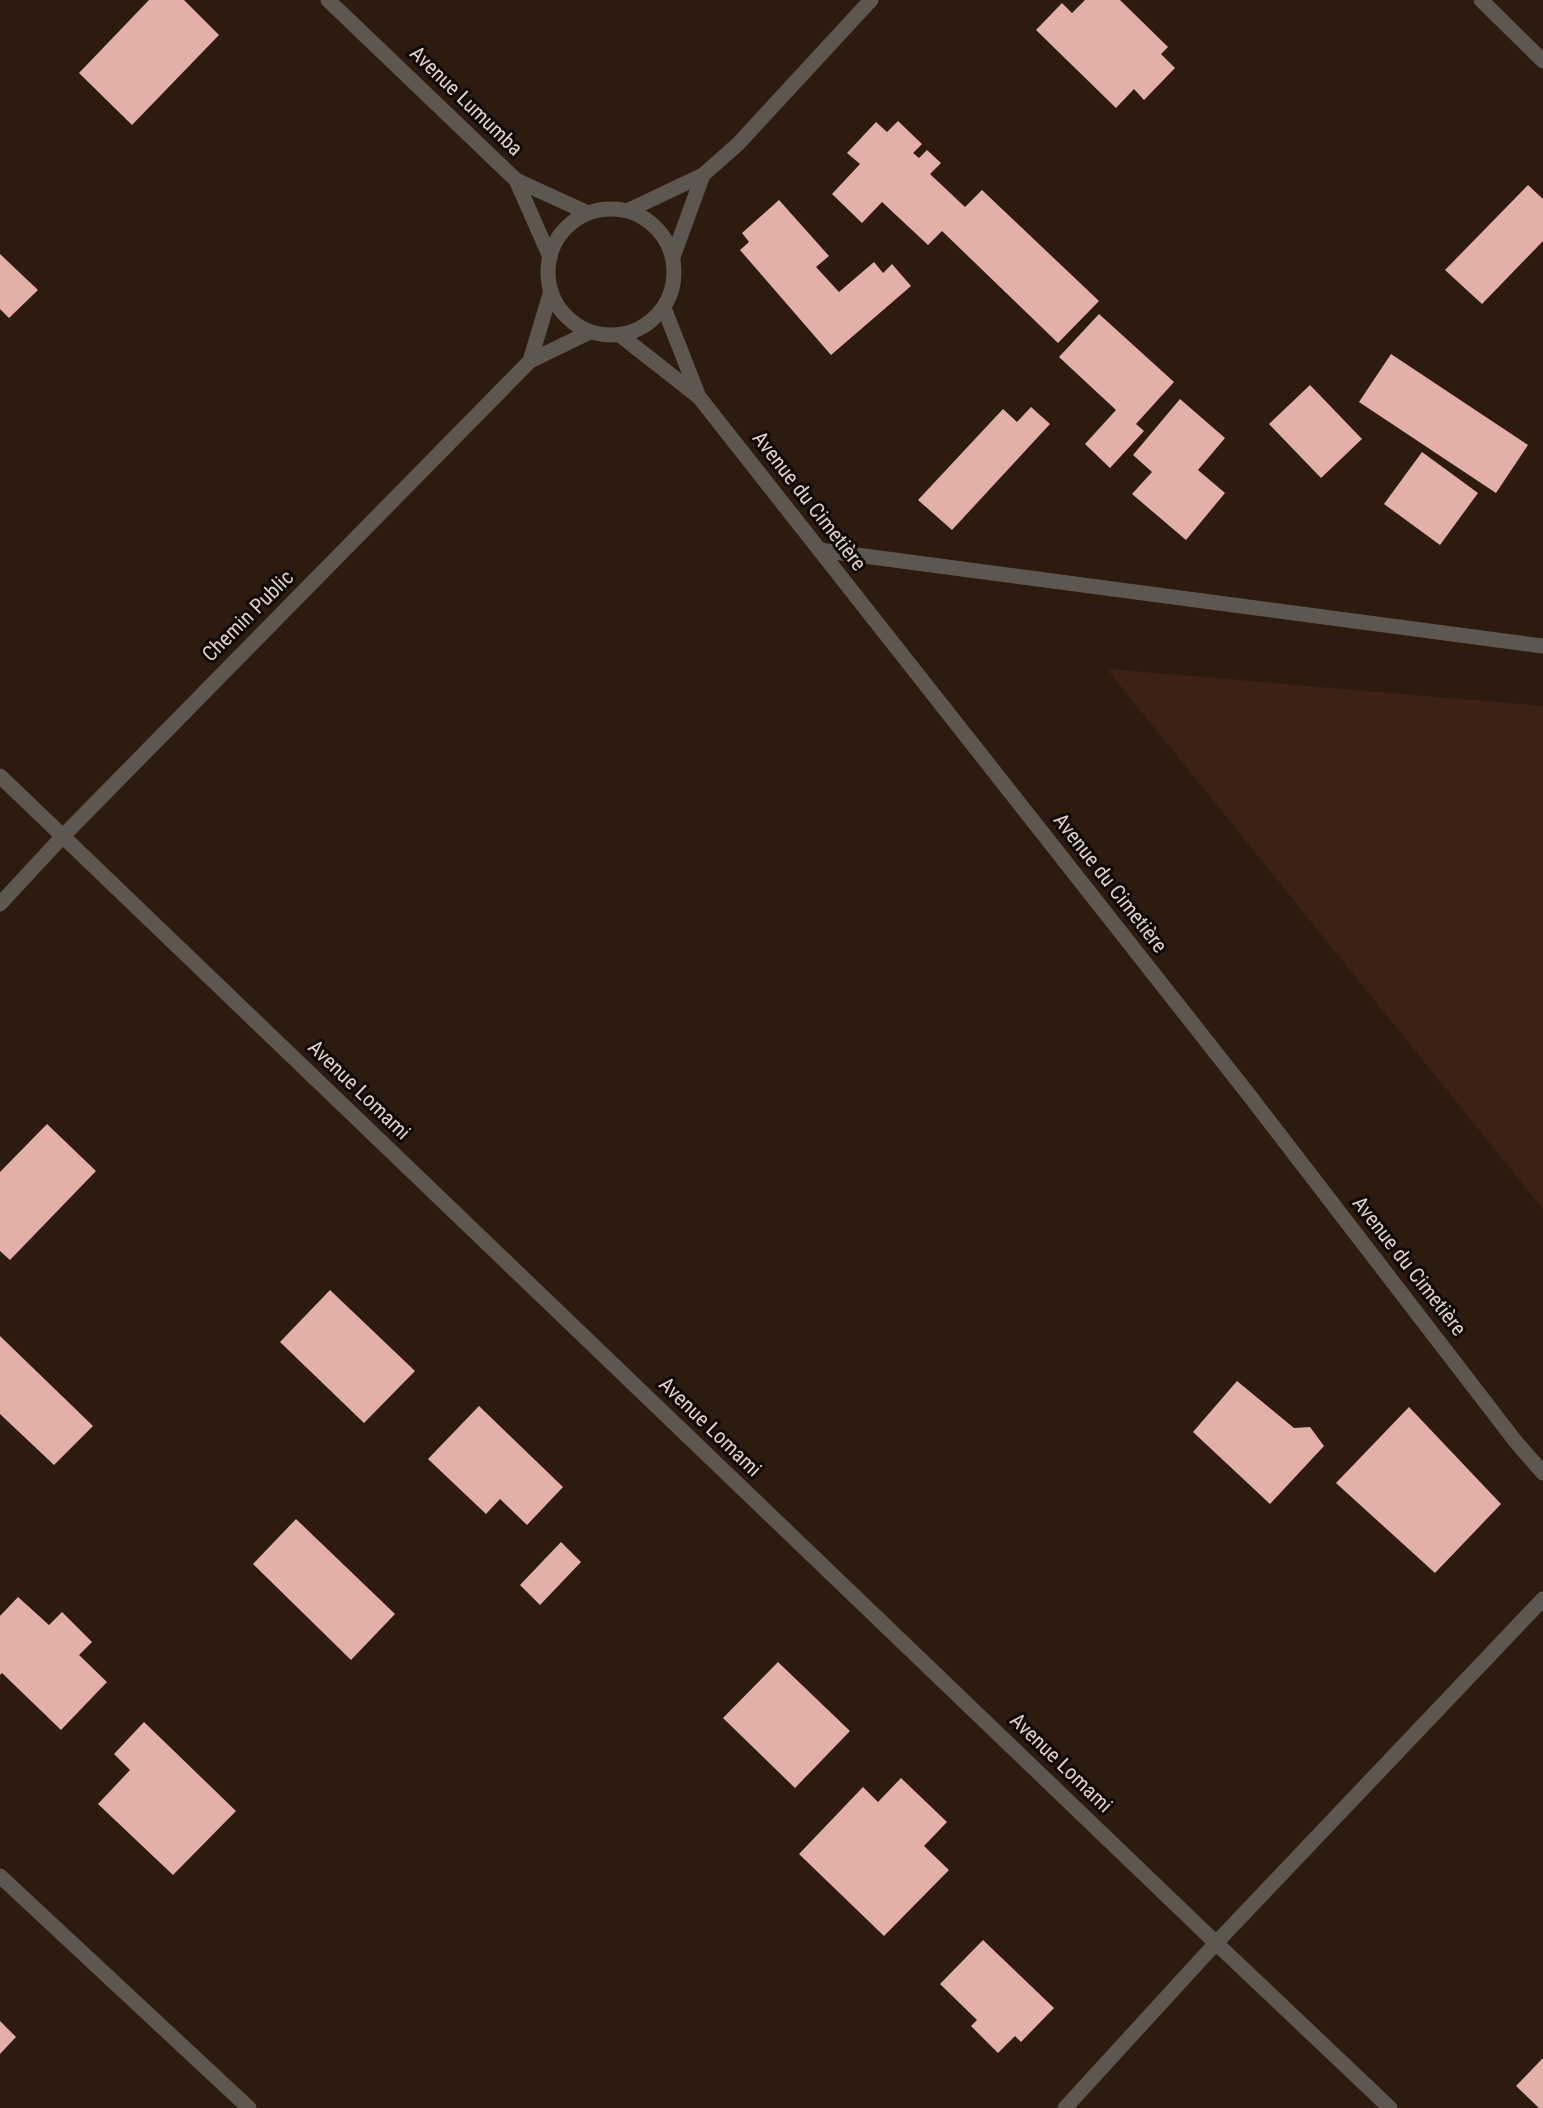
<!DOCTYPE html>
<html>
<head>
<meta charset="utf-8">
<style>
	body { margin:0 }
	canvas { display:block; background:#2e1b10 }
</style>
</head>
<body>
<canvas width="1543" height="2108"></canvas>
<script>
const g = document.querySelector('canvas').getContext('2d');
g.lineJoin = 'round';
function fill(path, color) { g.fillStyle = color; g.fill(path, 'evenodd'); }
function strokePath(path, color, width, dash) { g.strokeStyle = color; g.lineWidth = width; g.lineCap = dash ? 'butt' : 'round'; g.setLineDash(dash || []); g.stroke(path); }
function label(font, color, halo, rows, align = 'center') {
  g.font = font + ' "Roboto Condensed",sans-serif'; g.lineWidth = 6; g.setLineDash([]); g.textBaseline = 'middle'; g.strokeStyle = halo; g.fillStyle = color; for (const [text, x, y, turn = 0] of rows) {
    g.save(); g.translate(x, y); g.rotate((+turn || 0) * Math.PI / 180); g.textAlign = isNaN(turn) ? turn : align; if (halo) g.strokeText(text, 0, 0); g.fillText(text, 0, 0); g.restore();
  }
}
const built = new Path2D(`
	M 1107,669 L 1543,706 L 1543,1209 Z`);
const building = new Path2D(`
	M 149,0 L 184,0 L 219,35 L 132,125 L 79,73 Z
	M 1085,0 L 1120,0 L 1168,47 L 1161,54 L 1175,68 L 1144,100 L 1134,89 L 1116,108 L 1036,30 L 1062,3 L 1072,13 Z
	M 898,121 L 922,144 L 913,153 L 919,158 L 927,150 L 941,163 L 930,174 L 965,207 L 982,190 L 1099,301 L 1058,343 L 942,231 L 928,245 L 882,202 L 862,223 L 832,194 L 860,164 L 847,153 L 876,122 L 887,132 Z
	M 1528,185 L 1543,199 L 1543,241 L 1482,304 L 1445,270 Z
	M 779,200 L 829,256 L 816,267 L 839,292 L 874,262 L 883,273 L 892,264 L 911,286 L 831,355 L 740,250 L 749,242 L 742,233 Z
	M 0,254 L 38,290 L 9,318 L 0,309 Z
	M 1099,314 L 1174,382 L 1136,424 L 1144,431 L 1110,468 L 1085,444 L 1116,410 L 1059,357 Z
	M 1391,354 L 1528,445 L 1496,493 L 1359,402 Z
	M 1310,385 L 1362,439 L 1321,478 L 1269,424 Z
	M 1180,399 L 1225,438 L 1198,470 L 1225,493 L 1186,540 L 1132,494 L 1152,472 L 1133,455 Z
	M 1031,407 L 1050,424 L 952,530 L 918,500 L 1003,409 L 1017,422 Z
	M 1422,452 L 1478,493 L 1440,545 L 1384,504 Z
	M 47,1124 L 96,1171 L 10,1260 L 0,1251 L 0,1172 Z
	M 330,1290 L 415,1371 L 364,1423 L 280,1342 Z
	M 0,1336 L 93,1426 L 54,1465 L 0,1414 Z
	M 1237,1381 L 1294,1428 L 1310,1427 L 1324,1446 L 1270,1504 L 1193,1432 Z
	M 479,1406 L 563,1487 L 527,1525 L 500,1499 L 486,1514 L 428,1459 Z
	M 1409,1407 L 1501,1504 L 1435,1573 L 1336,1483 Z
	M 296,1519 L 395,1614 L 351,1660 L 253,1564 Z
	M 561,1542 L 581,1562 L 540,1605 L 520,1585 Z
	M 18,1597 L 49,1625 L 62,1612 L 92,1642 L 79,1655 L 107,1682 L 61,1730 L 2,1673 L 0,1675 L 0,1616 Z
	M 778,1662 L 850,1731 L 795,1788 L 723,1718 Z
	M 144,1722 L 236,1811 L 173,1875 L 98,1804 L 130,1770 L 114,1754 Z
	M 901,1778 L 947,1822 L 924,1846 L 949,1870 L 884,1936 L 799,1854 L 863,1787 L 878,1802 Z
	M 983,1940 L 1054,2008 L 1021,2042 L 1015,2036 L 998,2053 L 971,2026 L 977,2020 L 940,1984 Z
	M 0,2021 L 16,2037 L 0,2054 Z
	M 1543,2058 L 1543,2108 L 1539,2108 L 1516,2086 Z`);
const minor = new Path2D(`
	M 328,0 L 516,180 L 588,213
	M 516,180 L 550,257
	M 530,361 L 551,291
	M 819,550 L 1543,646
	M 0,776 L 1216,1943 L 1390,2108
	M 0,904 L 63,836 L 530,361 L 590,332
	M 0,1876 L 249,2108
	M 1065,2108 L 1216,1943 L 1543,1599`);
const tertiary = new Path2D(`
	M 1481,0 L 1543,61
	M548 272a63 63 0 1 1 126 0a63 63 0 1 1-126 0Z
	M 627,211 L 703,175 L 738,144 L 871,0
	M 673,257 L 703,175
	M 664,308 L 699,397 L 1249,1095 L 1516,1442 L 1543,1473
	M 620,335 L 699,397`);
const streetNames = [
	["Avenue Lumumba",465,102,44],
	["Avenue du Cimetière",808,502,52],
	["Chemin Public",249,617,-45],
	["Avenue du Cimetière",1109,884,52],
	["Avenue Lomami",358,1091,44],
	["Avenue du Cimetière",1408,1267,52],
	["Avenue Lomami",709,1428,44],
	["Avenue Lomami",1060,1764,44]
];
fill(built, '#3c2214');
fill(building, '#e3afa9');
strokePath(minor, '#5e574f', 15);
strokePath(tertiary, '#5e574f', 15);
label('21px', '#ded0c9', '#100804', streetNames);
</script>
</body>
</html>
